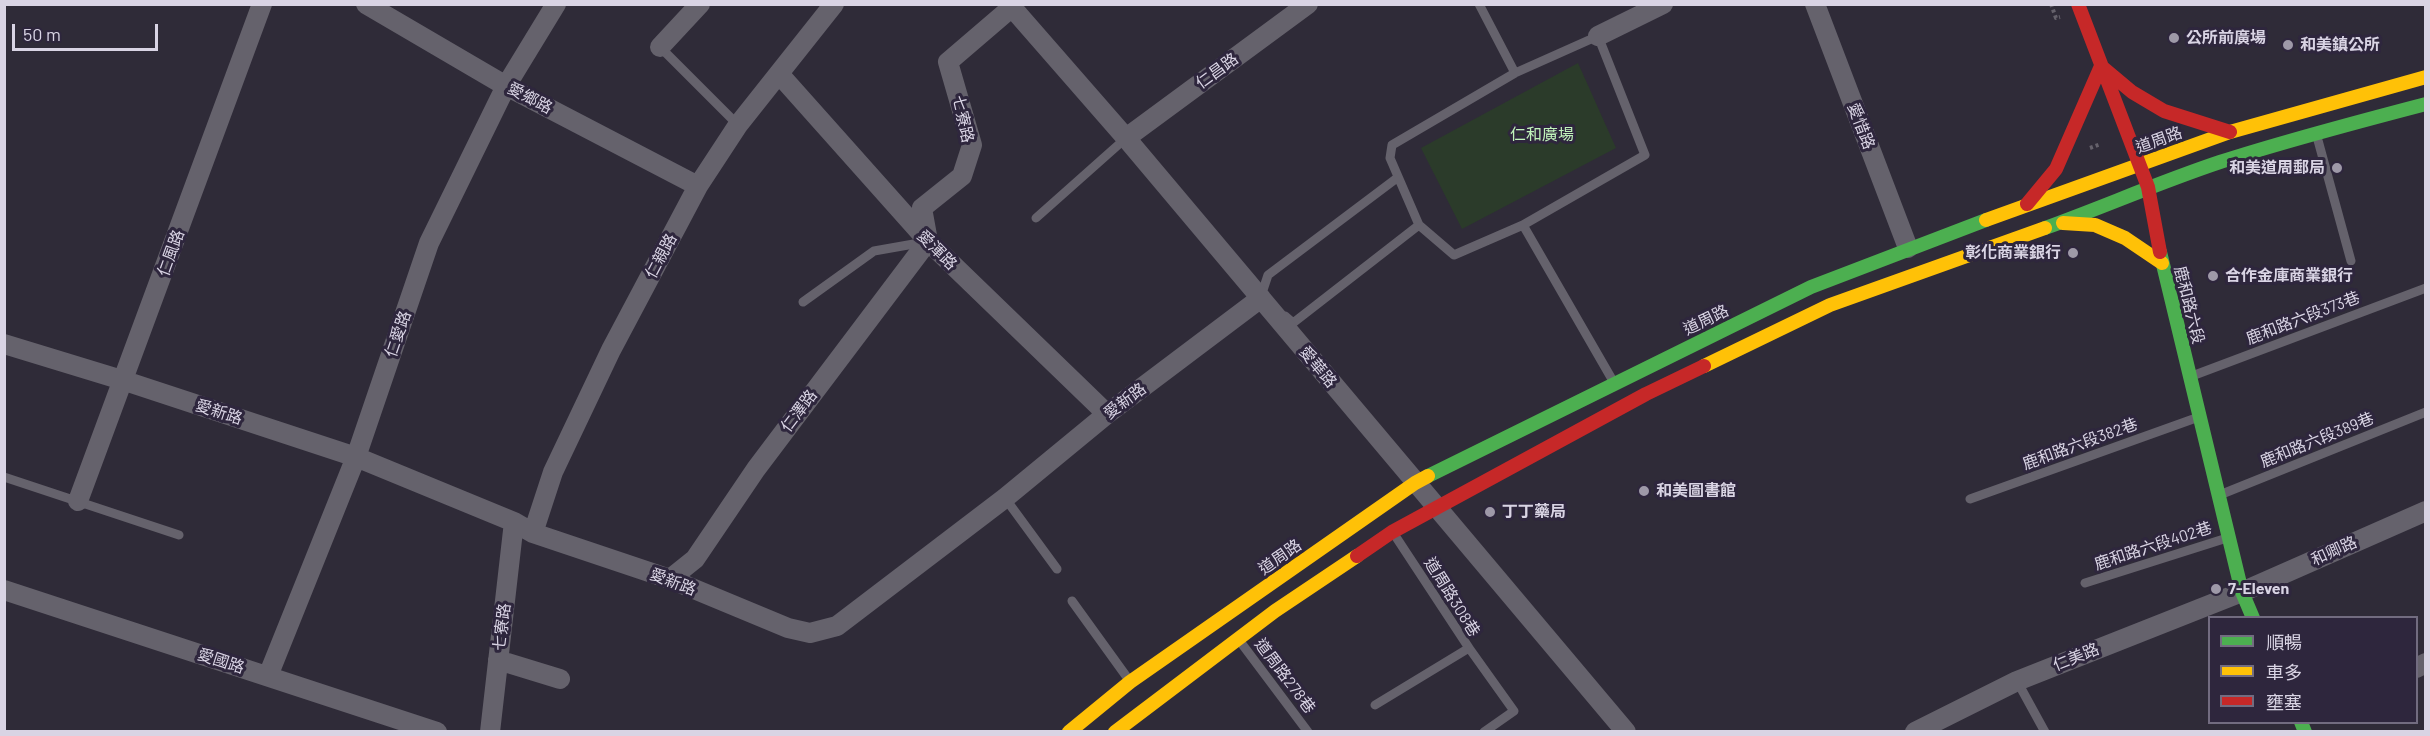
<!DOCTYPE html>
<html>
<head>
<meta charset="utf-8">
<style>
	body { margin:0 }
	#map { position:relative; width:2430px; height:736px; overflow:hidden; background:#2f2b38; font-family:Barlow,"Noto Sans TC",sans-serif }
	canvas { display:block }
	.frame { position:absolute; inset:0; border:6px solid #d9d4e4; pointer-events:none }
	.legend { position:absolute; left:2208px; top:616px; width:210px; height:108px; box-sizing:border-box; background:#2e263d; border:2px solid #726c80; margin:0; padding:8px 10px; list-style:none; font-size:18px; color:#d9d4e4 }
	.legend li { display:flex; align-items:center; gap:12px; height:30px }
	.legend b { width:30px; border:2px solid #726c80 }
	.scale { position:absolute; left:12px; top:24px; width:146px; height:27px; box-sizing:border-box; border:3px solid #d9d4e4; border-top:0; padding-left:8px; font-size:18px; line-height:21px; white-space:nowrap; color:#d9d4e4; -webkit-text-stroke:4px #2e263d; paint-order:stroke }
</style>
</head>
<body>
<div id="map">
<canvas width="2430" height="736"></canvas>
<div class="frame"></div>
<ul class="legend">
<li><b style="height:8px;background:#4caf50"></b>順暢</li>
<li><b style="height:8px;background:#ffc107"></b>車多</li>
<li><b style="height:8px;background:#c62828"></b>壅塞</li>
</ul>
<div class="scale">50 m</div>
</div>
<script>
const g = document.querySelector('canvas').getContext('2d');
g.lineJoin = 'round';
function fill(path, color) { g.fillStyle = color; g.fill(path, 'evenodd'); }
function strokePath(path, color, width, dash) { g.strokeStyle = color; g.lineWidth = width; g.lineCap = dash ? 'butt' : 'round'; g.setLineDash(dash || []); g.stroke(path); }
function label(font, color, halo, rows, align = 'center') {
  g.font = font + ' Barlow,"Noto Sans TC",sans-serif'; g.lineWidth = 6; g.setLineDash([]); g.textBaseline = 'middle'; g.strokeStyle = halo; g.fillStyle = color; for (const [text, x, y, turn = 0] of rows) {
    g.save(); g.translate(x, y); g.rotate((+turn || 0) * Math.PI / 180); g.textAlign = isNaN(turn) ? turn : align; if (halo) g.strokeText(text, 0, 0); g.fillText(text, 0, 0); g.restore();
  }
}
const green = new Path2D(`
	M 1578,63 L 1616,148 L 1462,229 L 1421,148 Z`);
const path = new Path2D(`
	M 2051,4 L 2056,18 L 2060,17
	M 2090,148 L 2101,144`);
const lane = new Path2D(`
	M 1479,4 L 1515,73
	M 1598,36 L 1645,155 L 1523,225 L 1454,255 L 1419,225 L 1390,158 L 1392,145 L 1515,73 Z
	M 660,47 L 738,125
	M 2316,133 L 2351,261
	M 1036,218 L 1126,138
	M 1523,225 L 1613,381
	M 1261,296 L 1268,275 L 1397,178
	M 803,302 L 874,251 L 925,242
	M 1285,316 L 1293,323 L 1419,225
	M 2192,376 L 2426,288
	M 4,477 L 179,535
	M 2222,494 L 2426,412
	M 1005,498 L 1057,569
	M 1970,499 L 2196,418
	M 2085,583 L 2227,538
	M 1072,601 L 1129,680
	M 1239,640 L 1308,732
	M 1469,648 L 1514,711 L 1484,732
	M 2017,681 L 2045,732
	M 1375,705 L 1469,648 L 1394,534`);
const street = new Path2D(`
	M 366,4 L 506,86 L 698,186
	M 1009,4 L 1126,138 L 1626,732
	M 1815,4 L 1908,248
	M 1598,36 L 1663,4
	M 660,47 L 700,4
	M 780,75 L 928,241 L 1107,414
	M 1126,138 L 1308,4
	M 4,344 L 122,380 L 356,457 L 514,522 L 533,533 L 670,579 L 788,628 L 810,633 L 837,626 L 1005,498 L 1107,414 L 1261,298
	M 78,501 L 262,4
	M 533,533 L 553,472 L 611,350 L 698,186 L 738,125 L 834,4
	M 670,579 L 695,559 L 756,469 L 928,241 L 922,208 L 962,176 L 972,145 L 948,62 L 1011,8
	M 4,590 L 437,732
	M 498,660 L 560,679
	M 2416,668 L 2426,663
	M 268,676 L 356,457 L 429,243 L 506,86 L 556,4
	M 490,732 L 514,522
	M 1915,732 L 2017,681 L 2242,592 L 2426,511`);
const fast = new Path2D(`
	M 2045,228 C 2103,207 2160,182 2220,162 C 2288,140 2357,122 2426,104
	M 2160,252 L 2242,592 L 2253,618
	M 1428,476 L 1811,287 L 1986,220
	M 2301,722 L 2305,732`);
const slow = new Path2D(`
	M 1986,220 L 2230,132 L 2426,77
	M 2063,223 L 2095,225 L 2125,238 L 2162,263
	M 1704,366 L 1830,305 L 2045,228
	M 1069,732 L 1130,682 L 1415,483 L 1428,476
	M 1115,732 L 1275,611 L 1357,556`);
const jam = new Path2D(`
	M 2078,4 L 2148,187 L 2160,252
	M 2027,204 L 2056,169 L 2101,66 L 2132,92 L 2164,111 L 2230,132
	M 1357,556 L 1392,532 L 1646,394 L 1704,366`);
const markers = [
	[2174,38,6,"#9e99a8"],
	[2288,45,6,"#9e99a8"],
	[2337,168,6,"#9e99a8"],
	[2073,253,6,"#9e99a8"],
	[2213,276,6,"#9e99a8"],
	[1644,491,6,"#9e99a8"],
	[1490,512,6,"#9e99a8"],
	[2216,589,6,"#9e99a8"]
];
const poiNames = [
	["公所前廣場",2186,38],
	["和美鎮公所",2300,45],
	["和美道周郵局",2325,168,"right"],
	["彰化商業銀行",2061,253,"right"],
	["合作金庫商業銀行",2225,276],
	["和美圖書館",1656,491],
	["丁丁藥局",1502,512],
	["7-Eleven",2228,589]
];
const streetNames = [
	["仁昌路",1217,71,-36],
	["愛鄉路",530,98,28],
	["七寮路",963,119,77],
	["愛惜路",1861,126,69],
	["道周路",2159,140,-20],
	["愛渾路",937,250,45],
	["仁風路",171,253,-70],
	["仁親路",661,256,-62],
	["鹿和路六段",2189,305,76],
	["鹿和路六段373巷",2303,318,-21],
	["道周路",1706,320,-26],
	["仁愛路",398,334,-71],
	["愛華路",1318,367,50],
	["愛新路",1125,401,-37],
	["仁澤路",799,411,-53],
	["愛新路",219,412,18],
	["鹿和路六段389巷",2317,440,-22],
	["鹿和路六段382巷",2080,444,-20],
	["鹿和路六段402巷",2153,546,-18],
	["和卿路",2334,551,-24],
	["道周路",1280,557,-35],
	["愛新路",673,582,21],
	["道周路308巷",1452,597,58],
	["七寮路",502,627,-83],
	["仁美路",2076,657,-22],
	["愛國路",221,661,18],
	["道周路278巷",1285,676,53]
];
const parkNames = [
	["仁和廣場",1542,135]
];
fill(green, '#2b3b2a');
strokePath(path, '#65616b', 4, [3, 3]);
strokePath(lane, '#65626c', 9);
strokePath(street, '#65626c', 20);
strokePath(fast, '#4caf50', 14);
strokePath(slow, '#ffc107', 14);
strokePath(jam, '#c62828', 14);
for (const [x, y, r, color] of markers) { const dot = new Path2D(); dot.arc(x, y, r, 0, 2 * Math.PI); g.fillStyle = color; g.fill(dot); strokePath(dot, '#2e263d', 2); }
label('bold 16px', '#d9d4e4', '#2e263d', poiNames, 'left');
label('16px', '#d9d4e4', '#2e263d', streetNames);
label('16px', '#c0f3ba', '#2e263d', parkNames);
</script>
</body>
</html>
